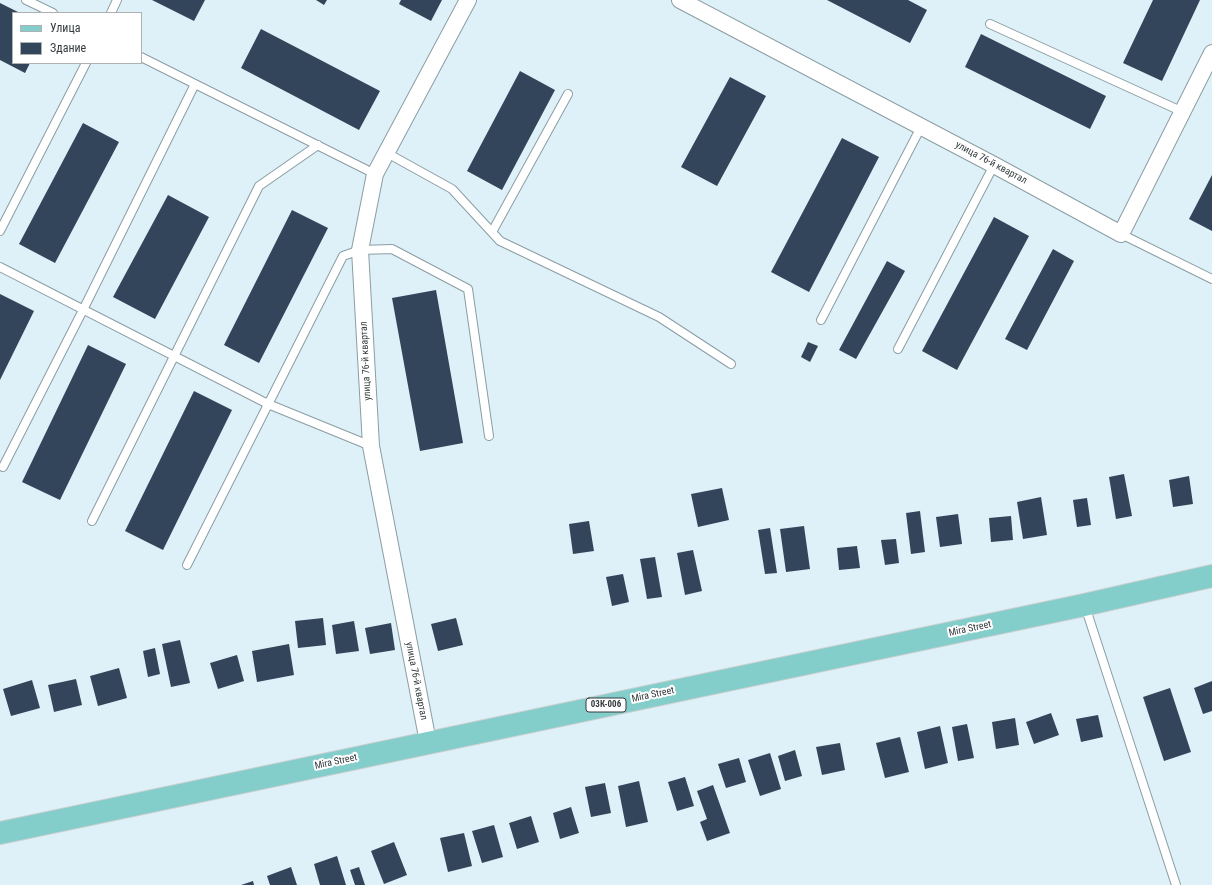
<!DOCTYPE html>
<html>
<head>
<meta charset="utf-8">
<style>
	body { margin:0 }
	#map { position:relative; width:1212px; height:885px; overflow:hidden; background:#def1f8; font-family:"Roboto Condensed",sans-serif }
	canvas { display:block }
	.legend { position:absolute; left:12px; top:12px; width:130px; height:52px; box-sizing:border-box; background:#fff; border:1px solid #aeb1b2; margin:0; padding:5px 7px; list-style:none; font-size:12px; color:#343b3e }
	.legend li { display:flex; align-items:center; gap:8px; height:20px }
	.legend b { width:20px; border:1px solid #aeb1b2 }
</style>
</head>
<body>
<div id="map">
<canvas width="1212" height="885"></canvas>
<ul class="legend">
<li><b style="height:5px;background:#83cdca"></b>Улица</li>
<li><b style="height:11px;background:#33455b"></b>Здание</li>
</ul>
</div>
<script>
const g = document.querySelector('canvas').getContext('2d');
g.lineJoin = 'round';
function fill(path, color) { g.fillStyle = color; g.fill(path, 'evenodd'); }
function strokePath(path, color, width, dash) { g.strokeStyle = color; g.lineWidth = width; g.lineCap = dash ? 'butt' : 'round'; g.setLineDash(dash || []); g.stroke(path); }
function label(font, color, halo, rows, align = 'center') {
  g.font = font + ' "Roboto Condensed",sans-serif'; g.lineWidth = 4; g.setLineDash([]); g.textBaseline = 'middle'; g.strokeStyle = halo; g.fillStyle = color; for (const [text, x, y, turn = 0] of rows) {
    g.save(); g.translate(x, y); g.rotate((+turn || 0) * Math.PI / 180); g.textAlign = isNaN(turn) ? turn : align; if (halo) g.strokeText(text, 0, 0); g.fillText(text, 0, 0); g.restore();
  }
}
const building = new Path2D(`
	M 152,0 L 205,0 L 194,21 Z
	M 316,0 L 327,0 L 324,5 Z
	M 401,0 L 442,0 L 431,21 L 399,4 Z
	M 827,0 L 908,0 L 927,10 L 910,43 Z
	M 1153,0 L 1200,0 L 1162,81 L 1123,63 Z
	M 0,3 L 20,13 L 13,13 L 13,63 L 30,63 L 25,73 L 0,60 Z
	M 261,29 L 380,91 L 359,130 L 241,68 Z
	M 981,34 L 1106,96 L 1090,129 L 965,67 Z
	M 520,71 L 555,90 L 502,190 L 467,171 Z
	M 730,77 L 766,96 L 717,186 L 681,167 Z
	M 83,123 L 119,142 L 55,263 L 19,244 Z
	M 842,138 L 879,157 L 809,292 L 771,272 Z
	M 1212,175 L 1212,231 L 1189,219 Z
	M 168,195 L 209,217 L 155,319 L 113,297 Z
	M 292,210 L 328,228 L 259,363 L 224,345 Z
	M 994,217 L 1029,236 L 957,370 L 922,351 Z
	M 1053,249 L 1074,261 L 1027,350 L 1005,339 Z
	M 887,261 L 905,271 L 856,359 L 839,350 Z
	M 436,290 L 463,443 L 420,451 L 392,298 Z
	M 0,294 L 34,311 L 0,380 Z
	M 808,342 L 818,346 L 810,362 L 801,357 Z
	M 88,345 L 126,364 L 60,500 L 22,482 Z
	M 194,391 L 232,410 L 163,550 L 125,531 Z
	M 1124,474 L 1132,516 L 1116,519 L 1109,477 Z
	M 1189,476 L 1193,504 L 1173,507 L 1169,480 Z
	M 722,488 L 729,520 L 698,527 L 691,494 Z
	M 1041,497 L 1047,535 L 1023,539 L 1017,502 Z
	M 1087,498 L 1091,525 L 1077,527 L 1073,500 Z
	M 920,511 L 925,552 L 911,554 L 906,513 Z
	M 958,514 L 962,544 L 940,547 L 936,517 Z
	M 1011,516 L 1013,540 L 991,542 L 989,518 Z
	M 589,521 L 594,551 L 573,554 L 569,524 Z
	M 804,526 L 810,569 L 786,572 L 780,529 Z
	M 770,528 L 777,573 L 765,574 L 758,530 Z
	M 896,539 L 899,563 L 885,565 L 881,540 Z
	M 857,546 L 860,568 L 839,570 L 837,548 Z
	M 693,550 L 702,591 L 685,595 L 677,553 Z
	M 655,557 L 662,597 L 647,599 L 640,559 Z
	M 623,574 L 629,602 L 612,606 L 606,577 Z
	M 323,618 L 326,645 L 298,648 L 295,621 Z
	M 456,618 L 463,645 L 438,651 L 431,624 Z
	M 354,621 L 359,651 L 336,654 L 332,625 Z
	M 391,623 L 395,650 L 370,654 L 365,628 Z
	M 180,640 L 190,683 L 171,687 L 162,644 Z
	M 289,644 L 294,675 L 257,682 L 252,651 Z
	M 155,648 L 160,674 L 148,677 L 143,651 Z
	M 237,655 L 244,681 L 218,689 L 210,663 Z
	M 119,668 L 127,698 L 98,706 L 90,676 Z
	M 76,679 L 82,705 L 54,712 L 48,685 Z
	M 32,680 L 40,708 L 11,716 L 3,689 Z
	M 1212,681 L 1212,711 L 1203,714 L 1194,688 Z
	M 1170,688 L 1191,752 L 1164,761 L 1143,697 Z
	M 1051,713 L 1059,735 L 1034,744 L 1026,722 Z
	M 1098,715 L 1103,737 L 1081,742 L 1076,719 Z
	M 1015,718 L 1019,745 L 996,749 L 992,722 Z
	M 967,724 L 974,758 L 958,761 L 952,727 Z
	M 940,726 L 948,763 L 925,769 L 917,732 Z
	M 900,737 L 909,772 L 885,778 L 876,743 Z
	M 840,743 L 845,770 L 822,775 L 816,747 Z
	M 795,750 L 802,776 L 785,781 L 778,756 Z
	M 770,753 L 781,789 L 760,796 L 748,760 Z
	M 739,758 L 746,782 L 726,788 L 718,764 Z
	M 685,777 L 694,806 L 677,811 L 668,782 Z
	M 639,781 L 648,822 L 626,827 L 618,786 Z
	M 605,783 L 611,813 L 591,817 L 585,787 Z
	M 713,785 L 730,833 L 707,841 L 700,822 L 707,819 L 697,791 Z
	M 571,807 L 579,833 L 560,839 L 553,813 Z
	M 531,816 L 539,842 L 517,849 L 509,823 Z
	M 494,825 L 503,857 L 482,863 L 472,831 Z
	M 464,833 L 472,866 L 448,872 L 440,838 Z
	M 394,842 L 407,875 L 384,884 L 371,851 Z
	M 337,856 L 346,885 L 320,885 L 314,864 Z
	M 291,867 L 297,885 L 270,885 L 267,876 Z
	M 359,867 L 365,885 L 355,885 L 350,870 Z
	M 253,881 L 254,885 L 241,885 Z`);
const service = new Path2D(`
	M 26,0 L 53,13
	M 111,13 L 117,0
	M 990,24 L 1183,112
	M 141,57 L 375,174
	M 387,153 L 452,189 L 500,241 L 659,317 L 731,364
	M 0,231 L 86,63
	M 492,232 L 568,94
	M 1121,234 L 1212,279
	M 0,267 L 268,404 L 371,446
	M 821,320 L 921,127
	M 898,349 L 994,165
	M 3,467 L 83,310 L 195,84
	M 92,521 L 259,186 L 318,145
	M 187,565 L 343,256 L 360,250 L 392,249 L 468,289 L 489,436
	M 1085,606 L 1176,885`);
const minor = new Path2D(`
	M 680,0 L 994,165 L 1121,234 L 1212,53
	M 428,742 L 371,446 L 360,250 L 375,174 L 468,0`);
const primary = new Path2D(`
	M 0,833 L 1084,605 L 1212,576`);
const shields = [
	[606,705,40]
];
const shieldNames = [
	["03К-006",606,705]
];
const streetNames = [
	["улица 76-й квартал",991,163,28],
	["улица 76-й квартал",366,361,-93],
	["Mira Street",970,629,-12],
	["улица 76-й квартал",416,681,79],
	["Mira Street",653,695,-12],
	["Mira Street",336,762,-12]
];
fill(building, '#33455b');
strokePath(service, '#8b9da3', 10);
strokePath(minor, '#8b9da3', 18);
strokePath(primary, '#ced0d1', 24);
strokePath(service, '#fff', 8);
strokePath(minor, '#fff', 16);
strokePath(primary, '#83cdca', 22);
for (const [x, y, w] of shields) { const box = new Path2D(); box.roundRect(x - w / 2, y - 7, w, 14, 3); g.fillStyle = '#fff'; g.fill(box); strokePath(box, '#343b3e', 1); }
label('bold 9px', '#343b3e', null, shieldNames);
label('10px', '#343b3e', '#fff', streetNames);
</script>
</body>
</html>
